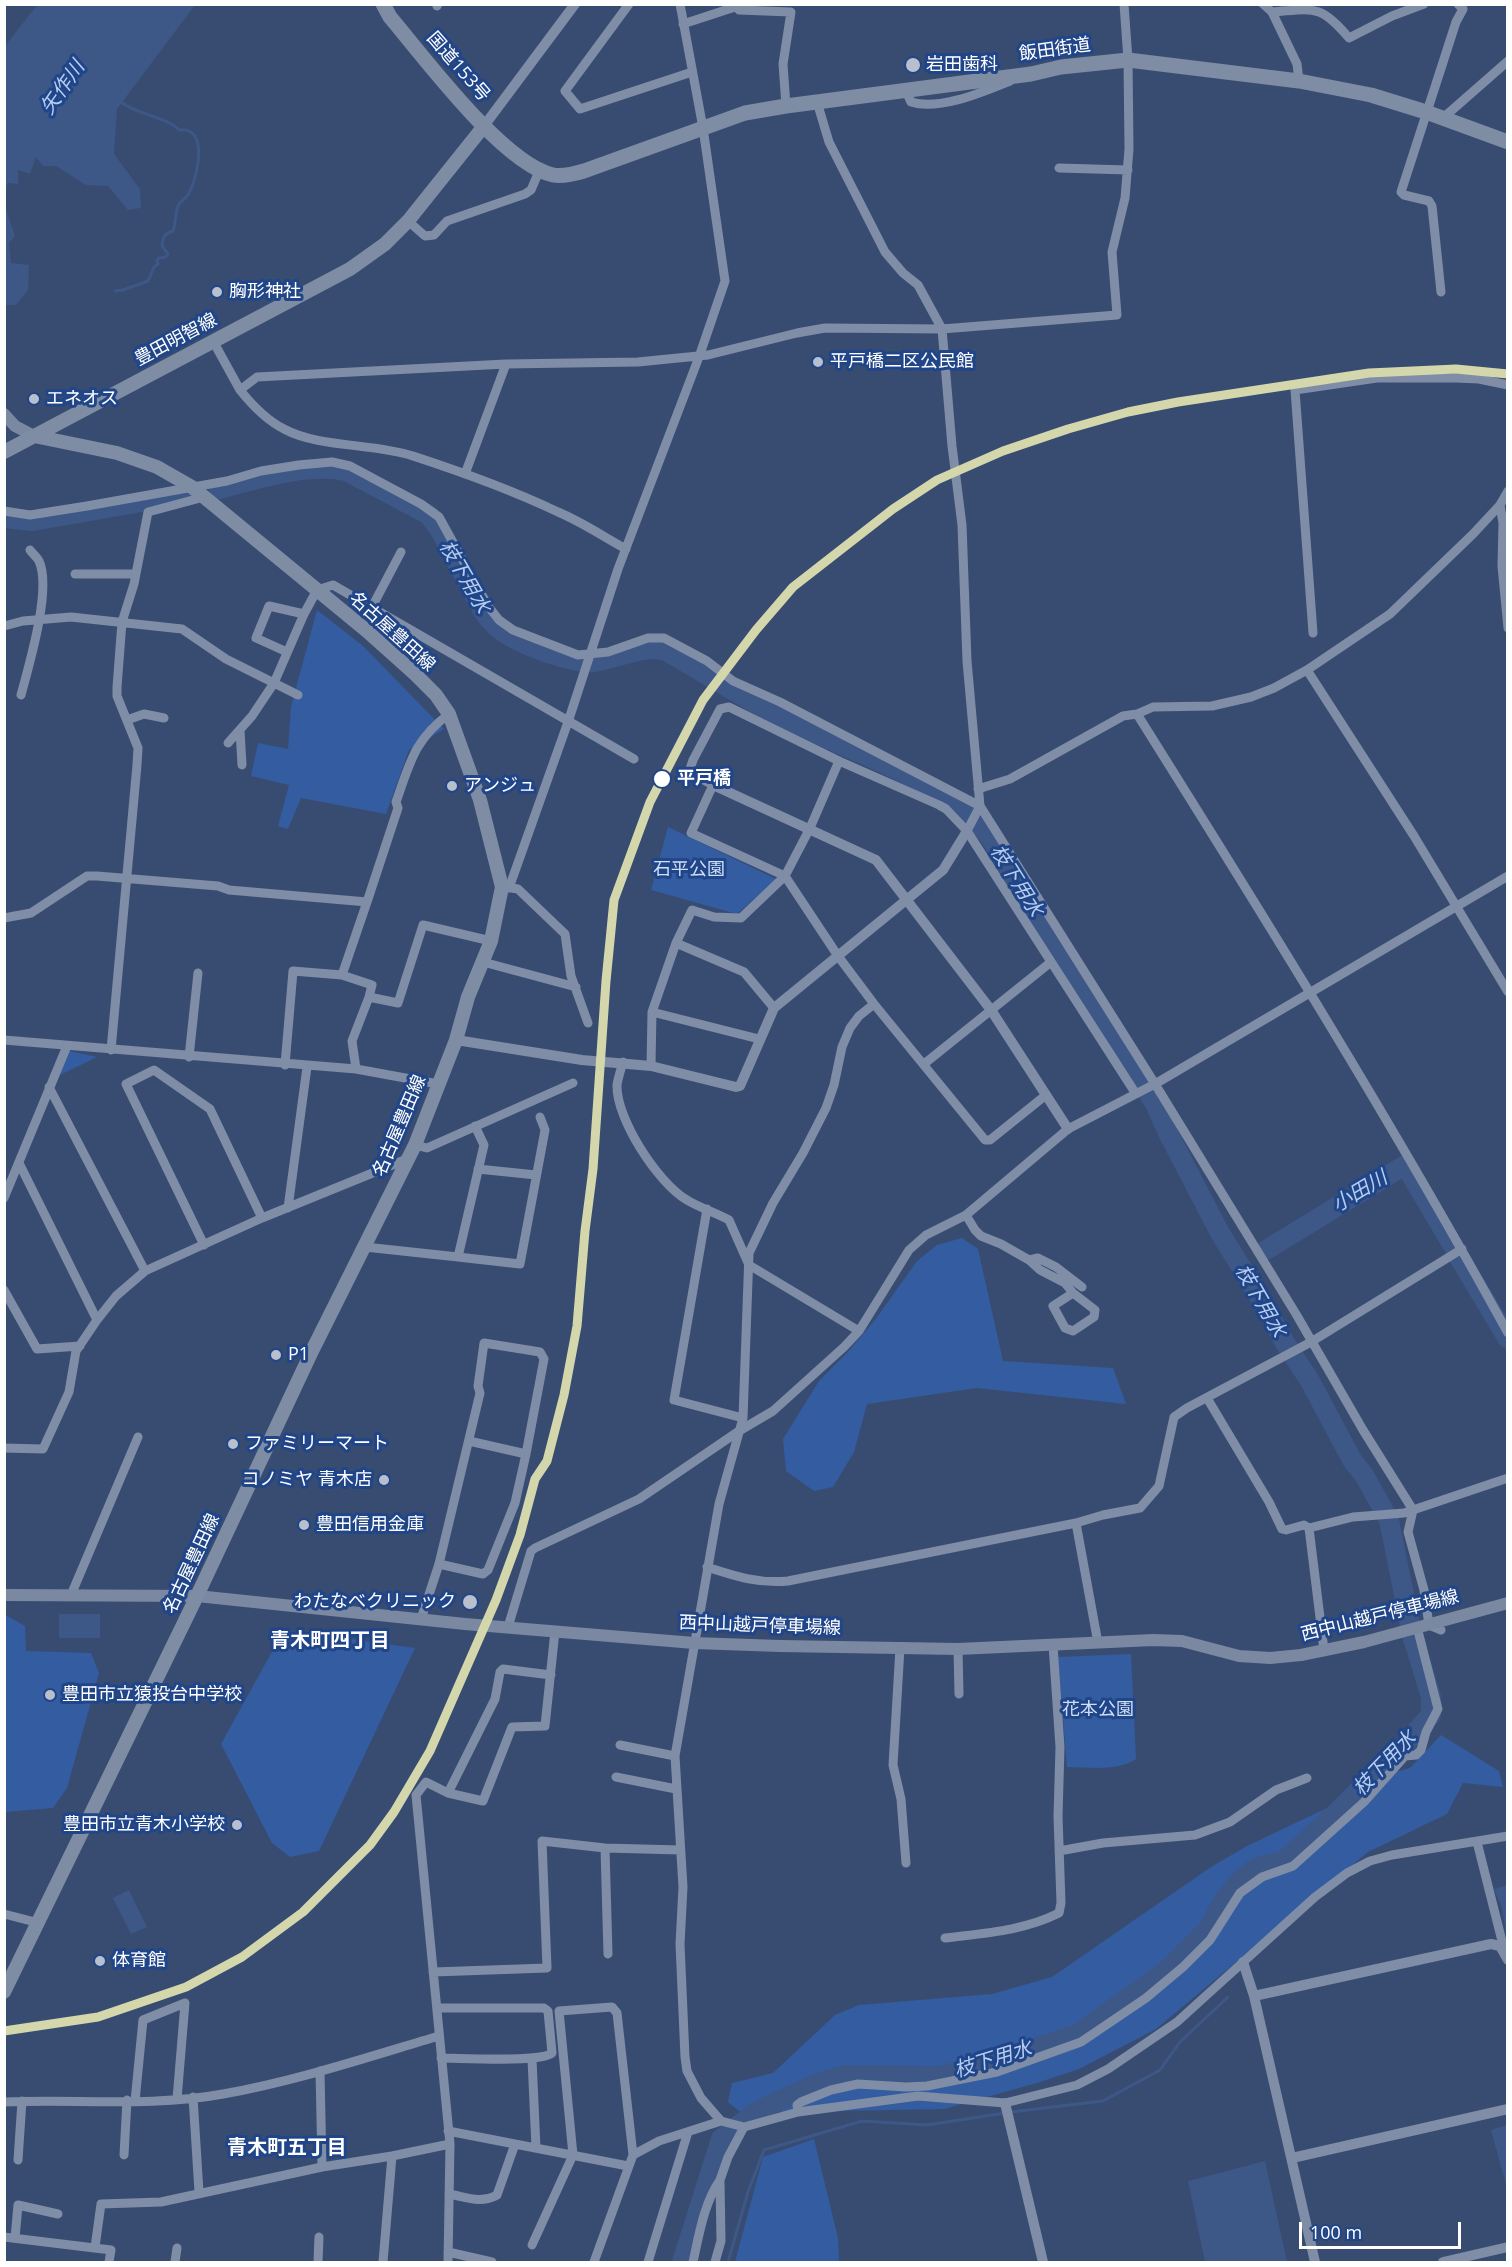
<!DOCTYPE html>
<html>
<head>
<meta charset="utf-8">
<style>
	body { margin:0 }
	#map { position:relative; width:1512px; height:2267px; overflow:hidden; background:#384c71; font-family:"Open Sans",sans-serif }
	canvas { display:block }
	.frame { position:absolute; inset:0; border:6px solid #fff; pointer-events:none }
	.scale { position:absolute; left:1299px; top:2222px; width:162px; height:27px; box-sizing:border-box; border:3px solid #fff; border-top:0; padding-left:8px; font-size:18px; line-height:21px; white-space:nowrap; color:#fff; -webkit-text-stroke:4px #204689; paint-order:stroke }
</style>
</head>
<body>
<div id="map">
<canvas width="1512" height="2267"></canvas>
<div class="frame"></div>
<div class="scale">100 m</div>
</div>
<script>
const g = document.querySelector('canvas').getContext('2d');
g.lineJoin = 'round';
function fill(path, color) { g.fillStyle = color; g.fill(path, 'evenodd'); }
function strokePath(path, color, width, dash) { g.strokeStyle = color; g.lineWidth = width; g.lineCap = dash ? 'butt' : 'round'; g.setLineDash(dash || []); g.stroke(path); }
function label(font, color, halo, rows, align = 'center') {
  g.font = font + ' "Open Sans","Noto Sans JP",sans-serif'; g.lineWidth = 6; g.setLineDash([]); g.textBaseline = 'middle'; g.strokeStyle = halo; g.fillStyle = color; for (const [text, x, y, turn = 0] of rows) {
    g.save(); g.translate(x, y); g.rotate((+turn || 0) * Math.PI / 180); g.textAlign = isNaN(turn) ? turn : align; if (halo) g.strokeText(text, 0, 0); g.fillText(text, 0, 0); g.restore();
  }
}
const green = new Path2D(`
	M 317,610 L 363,646 L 444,729 L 409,750 L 386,814 L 301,798 L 288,829 L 278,826 L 289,785 L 251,776 L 258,743 L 288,749 L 291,707 Z
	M 668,827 L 776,879 L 737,914 L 651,890 Z
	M 69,1051 L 97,1057 L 60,1075 Z
	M 962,1238 L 978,1249 L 1003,1361 L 1113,1368 L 1126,1404 L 977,1388 L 867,1404 L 854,1452 L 833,1487 L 814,1491 L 786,1471 L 783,1439 L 819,1381 L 846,1354 L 875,1320 L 917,1261 L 937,1245 Z
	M 4,1614 L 25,1626 L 26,1651 L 91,1653 L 99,1673 L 67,1788 L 53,1808 L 5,1812 Z
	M 284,1630 L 415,1648 L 319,1851 L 290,1857 L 272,1843 L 221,1744 Z
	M 1131,1654 L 1136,1759 C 1117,1772 1089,1767 1067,1767 L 1058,1657 Z
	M 1441,1735 L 1499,1771 L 1503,1787 L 1463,1783 L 1447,1814 L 1368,1852 L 1156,2029 L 1079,2069 L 1037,2083 L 944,2109 L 783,2112 L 739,2111 L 728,2102 L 732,2083 L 773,2073 L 835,2015 L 859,2005 L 992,1994 L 1052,1977 L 1211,1867 L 1247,1846 L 1327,1808 L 1351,1784 L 1410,1768 Z
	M 814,2139 L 838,2238 L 839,2262 L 735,2262 L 763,2157 Z`);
const water = new Path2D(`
	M 37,5 L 195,5 L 117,109 L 114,154 L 140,189 L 141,208 L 128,210 L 108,186 L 86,185 L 56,166 L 43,166 L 36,157 L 30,174 L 18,170 L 18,184 L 8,183 L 5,188 L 5,46 Z
	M 5,207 L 15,236 L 9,243 L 11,263 L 29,265 L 28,290 L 16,305 L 5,305 Z
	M 59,1614 L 100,1614 L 100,1638 L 59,1638 Z
	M 1507,1885 L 1508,1934 L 1506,1934 L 1502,1908 L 1494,1889 Z
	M 129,1890 L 147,1927 L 131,1934 L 113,1898 Z
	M 1507,2125 L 1508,2125 L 1507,2188 L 1491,2130 Z
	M 1265,2161 L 1287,2262 L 1205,2262 L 1188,2181 Z`);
const stream = new Path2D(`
	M 115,291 L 123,290 L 148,281 L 154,267 L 158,264 L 157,261 L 159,258 L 166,257 L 168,254 L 162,246 C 163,237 164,234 173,231 C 176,223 175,211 179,204 C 182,200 187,198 189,193 C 197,178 210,126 179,130 C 167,117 135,114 121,102
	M 1011,2112 L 1103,2101 L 1160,2070 L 1180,2042 L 1228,1997
	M 728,2262 L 748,2192 L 764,2150 L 862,2121 L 927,2125 L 1005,2113`);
const river = new Path2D(`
	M 219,489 C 257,479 307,463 346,471 L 429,515 L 441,532 L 483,611 C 489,620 496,628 506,634 C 525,646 572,664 594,662 C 617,659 643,644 666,651 L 778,717 L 883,763 L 949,796 L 966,810 L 989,836 L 1155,1104 L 1168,1133 L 1220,1233 L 1258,1294 L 1285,1343 L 1310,1381 L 1352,1460 L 1364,1475 L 1389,1520 L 1412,1635 L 1431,1697 L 1431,1715 L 1380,1772 L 1284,1861 L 1258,1867 L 1241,1879 L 1224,1900 L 1208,1929 L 1166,1971 L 1078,2034 L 1027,2051 L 941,2076 L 844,2075 L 813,2085 L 757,2111 L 721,2139 L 682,2262
	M 4,518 L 33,521 L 182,495
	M 1266,1250 L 1405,1165 L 1453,1246
	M 1459,1257 L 1508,1339`);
const minor = new Path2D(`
	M 629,4 L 565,91 L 580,109 L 692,72
	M 735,4 L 739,10 L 791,12 L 783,64 L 786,106
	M 1263,4 L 1272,12 C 1313,9 1320,3 1349,38 L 1392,16 L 1424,4
	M 437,6 L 438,4
	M 1272,12 L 1297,64 L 1299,81
	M 683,24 L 735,7
	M 905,89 L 911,102 C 939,111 983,92 1010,81
	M 817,102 L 829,142 L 885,252 L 903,273 L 918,285 L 942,329 L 952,446 L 962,525 L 967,661 L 980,806 L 1155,1084 L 1296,1314 L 1363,1430 L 1413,1510 L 1408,1532 L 1424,1590 L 1429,1625 L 1441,1630
	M 1443,118 L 1508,61
	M 1059,168 L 1128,170
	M 408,221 L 425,236 L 434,235 L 447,221 L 525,194 L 531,190 L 540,169
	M 1441,292 L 1432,206 L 1429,201 L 1404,195 L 1401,192 L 1456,22 L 1463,9 L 1458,4
	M 213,341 L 240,390 L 257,377 L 506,364 L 638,362 L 708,355 L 797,333 L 825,328 L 942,329 L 1117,315 L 1112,252 L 1125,198 L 1129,149 L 1128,60 L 1124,4
	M 240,390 C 252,405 266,420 284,429 C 319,448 374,443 413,456 C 462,472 512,490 558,512 C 582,522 604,537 626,549
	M 465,474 L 506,364
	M 1500,505 L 1503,523 L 1502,566 L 1508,628
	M 4,511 L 30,515 L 87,506 L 227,481 L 261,471 L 299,465 L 332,462 L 350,466 L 421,504 L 439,517 L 488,606 L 499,620 L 513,630 L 578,655 L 608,652 L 648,638 L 664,638 L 707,661 L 733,681 L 780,702 L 980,806
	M 75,574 L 136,574
	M 372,607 L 401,552
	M 4,626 L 23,621 L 71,617 L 182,629 L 226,659 L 274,683 L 304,614 L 317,590 L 333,585 L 634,759
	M 1313,633 L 1295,390 L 1377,378 L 1456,378 L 1479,379 L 1508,385
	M 287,652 L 256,638 L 269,606 L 304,614
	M 1307,670 L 1414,836 L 1508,992
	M 21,695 C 29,665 52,589 39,561 C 37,557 32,553 30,550
	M 1137,714 C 1265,918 1392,1122 1508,1333
	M 127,720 L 144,714 L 164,718
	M 240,730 L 242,765
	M 228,743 L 252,716 L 274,683 L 298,695
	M 978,789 L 1010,779 L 1123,716 L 1137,714 L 1153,707 L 1212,706 L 1251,697 L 1274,688 L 1307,670 L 1390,614 L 1473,534 L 1500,505 L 1508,491
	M 967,831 L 980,806
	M 505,887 L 518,889 L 565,934 L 571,976 L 588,1023
	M 509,888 L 568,722 L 618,569 L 699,357 L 725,281 L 703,128 L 680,4
	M 367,902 L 398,808 L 396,802 C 410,763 414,740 449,714
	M 4,918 L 31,913 L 87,876 L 97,876 L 218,886 L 229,890 L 367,902 L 342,975
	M 676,943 L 692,910 L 714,917 L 741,918 L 785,876 L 810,828 L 839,761
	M 483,962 L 576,987
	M 369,997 L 398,1003 L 423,925 L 491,941
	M 874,1004 L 859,1016 L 850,1028 L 842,1047 L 834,1085 L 826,1108 L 803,1153 L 773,1203 L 749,1253 L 743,1418 L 719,1504 L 675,1756 L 683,1887 L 680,1944 L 685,2057 L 687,2071 L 701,2098 L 721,2121 L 744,2127 L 798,2112 L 918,2096 L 1005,2103 L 1077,2085 L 1108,2069 L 1177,2022 L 1315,1897 L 1347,1873 L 1370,1861 L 1392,1855 L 1508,1836
	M 652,1012 L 759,1039
	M 4,1040 L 356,1069 L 438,1084
	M 111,1050 L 137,765 L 138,748 L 117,696 L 117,687 L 122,622 L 134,584 L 148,512 L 204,497
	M 189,1057 L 198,973
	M 623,1062 C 621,1069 618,1078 617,1085 C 616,1119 658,1183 687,1200 C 698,1207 716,1213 729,1220 L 749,1265 L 859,1331
	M 924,1064 L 1051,962
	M 285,1065 L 293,971 L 342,975 L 372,985 L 369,997 L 352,1041 L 356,1069
	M 651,1066 L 652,1012 L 676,943 L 744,972 L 774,1008
	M 49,1087 L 145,1271
	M 1046,1095 L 990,1140 L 985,1140 L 874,1004 L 838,956 L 785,876 L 691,833 L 713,785 L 689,772 L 693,760 L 720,709 L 729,707 L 839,761 L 939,805 L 946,809 L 967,831 L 1136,1094
	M 415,1145 L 427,1148 L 573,1083
	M 19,1163 L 97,1320
	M 478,1169 L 536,1175
	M 4,1198 L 67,1046
	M 288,1208 L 307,1067
	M 707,1209 L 674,1400 L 743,1418
	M 966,1215 L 975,1230 L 981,1236 L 1001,1244 L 1029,1260 L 1040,1270 L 1065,1283 L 1073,1293 L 1053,1306 L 1065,1328 L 1073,1331 L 1094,1317 L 1095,1310 L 1073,1293
	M 204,1245 L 126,1084 L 154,1070 L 210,1109 L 262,1218
	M 365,1247 L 458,1257 L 484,1145 L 475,1126
	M 458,1257 L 520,1264 L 545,1130 L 540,1117
	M 1029,1260 L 1038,1258 L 1056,1267 L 1082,1287
	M 4,1290 L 37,1349 L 80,1346
	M 1207,1398 L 1269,1502 L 1282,1529 L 1286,1530 L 1304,1525 L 1309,1528 L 1353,1517 L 1404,1513 L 1508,1478
	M 4,1448 L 43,1449 L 69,1392 L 76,1351 L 97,1320 L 116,1296 L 145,1271 L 262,1218 L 407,1159
	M 1076,1523 L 1098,1643
	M 1309,1528 L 1324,1650
	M 439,1564 L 483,1574 L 488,1570 L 515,1503 L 526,1454
	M 707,1567 C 735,1576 758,1584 788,1581 L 1076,1523 L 1103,1515 L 1140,1508 L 1159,1486 L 1174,1417 L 1187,1408 L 1311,1342 L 1462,1249
	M 71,1595 L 138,1437
	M 421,1619 L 439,1564 L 480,1393 L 478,1386 L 484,1343 L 540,1352 L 544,1359 L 526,1454 L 469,1441
	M 508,1627 L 531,1551 L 535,1548 L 639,1499 L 739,1431 L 773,1411 L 844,1347 L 859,1331 L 909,1250 L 926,1235 L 966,1215 L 1068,1129 L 1155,1084 L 1508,876
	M 900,1648 L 893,1765 L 901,1799 L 906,1863
	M 958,1649 L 959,1694
	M 620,1745 L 675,1756
	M 616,1777 L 676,1789
	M 448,1793 L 495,1699 L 500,1672 L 503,1669 L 551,1675
	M 1477,1842 L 1505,1953
	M 605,1848 L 608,1954
	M 1059,1851 L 1103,1843 L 1195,1835 L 1230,1822 L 1276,1790 L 1307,1778
	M 4,1914 L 39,1923
	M 945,1938 C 985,1933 1023,1931 1059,1913 L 1061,1903 L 1058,1816 L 1060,1747 L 1053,1645
	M 433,1972 L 547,1968 L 542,1841 L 605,1848 L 680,1850
	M 437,2008 L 544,2008 L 548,2011 L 552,2053 C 540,2063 461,2058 441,2058
	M 532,2059 L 536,2148
	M 320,2071 L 322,2167
	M 193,2097 L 199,2192
	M 135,2101 L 143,2020 L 185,2003 L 177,2099
	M 4,2102 C 75,2099 154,2107 223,2094 C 296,2081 368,2057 439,2036
	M 798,2112 L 797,2105 L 801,2102 L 831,2090 L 858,2084 L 906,2087 L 927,2086 L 997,2072 L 1081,2042 L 1146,1998 L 1183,1967 L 1210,1940 L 1240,1893 L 1262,1877 L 1293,1866 L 1364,1802 L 1405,1756 L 1416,1755 L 1421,1750 L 1426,1732 L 1438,1709 L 1417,1627
	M 448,2131 L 628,2166
	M 124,2155 L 127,2100
	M 633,2155 L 659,2141 L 721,2121
	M 18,2160 L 22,2101
	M 449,2194 C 466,2197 481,2204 497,2195 L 515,2144
	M 4,2237 L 111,2250 L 109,2262
	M 15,2238 L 18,2205 L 58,2214
	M 532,2245 L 573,2155 L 559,2011 L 612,2007 L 617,2013 L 633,2155 L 594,2262
	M 95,2247 L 101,2204 L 161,2202 L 322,2167 L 392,2156 L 450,2144
	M 448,2252 L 492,2262
	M 175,2262 L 177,2248
	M 318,2262 L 319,2237
	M 383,2262 L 392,2156
	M 448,2262 L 450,2144 L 416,1795 L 426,1782 L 448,1793 L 483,1801 L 512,1727 L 545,1726 L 555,1631
	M 648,2262 L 688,2132
	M 693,2262 C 699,2235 704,2203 720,2180
	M 715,2262 L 721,2241 L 720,2180 L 728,2157 L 744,2127`);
const tertiary = new Path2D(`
	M 484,126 L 575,4
	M 713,785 L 876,860 L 991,1010 L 1068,1129
	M 456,1040 L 582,1060 L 651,1066 L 736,1087 L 740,1086 L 774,1008 L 943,870 L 967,831
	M 1243,1962 L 1254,1996 L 1315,2262
	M 1254,1996 L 1491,1944 L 1500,1946 L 1508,1960
	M 1005,2103 L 1043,2262
	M 1292,2158 L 1508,2109
	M 1443,2262 L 1508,2247`);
const secondary = new Path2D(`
	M 4,414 L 15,426 L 34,436
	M 4,1595 L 197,1596 L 465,1624 L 694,1643 L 780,1646 L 958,1649 L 1153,1640 L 1182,1641 L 1239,1656 L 1270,1658 L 1301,1655 L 1364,1642 L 1508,1603`);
const primary = new Path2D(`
	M 4,452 L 350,269 L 385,244 L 408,221 L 484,126
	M 4,1992 L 197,1596 L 312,1351 L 415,1145 L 456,1040 L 468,997 L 491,941 L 502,887 L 480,800 L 449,714 L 436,695 L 415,674 L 367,631 L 192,487 L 157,467 L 117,453 L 34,436`);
const trunk = new Path2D(`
	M 383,4 L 390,17 C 424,57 503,164 553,175 C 563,177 574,174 584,171 L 745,113 L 786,106 L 1031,74 L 1061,67 L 1128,60 L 1299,81 L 1371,95 L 1426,112 L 1508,142`);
const rail1 = new Path2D(`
	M 4,2031 L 98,2017 L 186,1987 L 242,1957 L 303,1912 L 370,1845 L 394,1812 L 430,1751 L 496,1600 L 520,1535 L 535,1479 L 547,1461 L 564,1395 L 577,1326 L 585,1231 L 593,1169 L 606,981 L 614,900 L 650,802 L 703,700 L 756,630 L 793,587 L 893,509 L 937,480 L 1003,451 L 1068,429 L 1128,412 L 1178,402 L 1369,373 L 1456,369 L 1508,374`);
const markers = [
	[913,65,8,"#b9c0cd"],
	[217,292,6,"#b9c0cd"],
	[818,362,6,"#b9c0cd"],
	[34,399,6,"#b9c0cd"],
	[662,779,9,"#fff"],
	[452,786,6,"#b9c0cd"],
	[276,1355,6,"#b9c0cd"],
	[233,1444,6,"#b9c0cd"],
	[384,1480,6,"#b9c0cd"],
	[304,1525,6,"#b9c0cd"],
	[470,1602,8,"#b9c0cd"],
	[50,1695,6,"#b9c0cd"],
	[237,1825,6,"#b9c0cd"],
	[100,1961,6,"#b9c0cd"]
];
const streetNames = [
	["飯田街道",1055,50,-8],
	["国道153号",458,67,49],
	["豊田明智線",176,340,-28],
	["名古屋豊田線",392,632,42],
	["名古屋豊田線",400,1126,-67],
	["名古屋豊田線",192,1564,-65],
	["西中山越戸停車場線",1380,1616,-14],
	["西中山越戸停車場線",760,1626,2]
];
const poiNames = [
	["岩田歯科",926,65],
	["胸形神社",229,292],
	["平戸橋二区公民館",830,362],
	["エネオス",46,399],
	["アンジュ",464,786],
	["P1",288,1355],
	["ファミリーマート",245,1444],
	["コノミヤ 青木店",372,1480,"right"],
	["豊田信用金庫",316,1525],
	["わたなべクリニック",456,1602,"right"],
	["豊田市立猿投台中学校",62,1695],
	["豊田市立青木小学校",225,1825,"right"],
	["体育館",112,1961]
];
const stopNames = [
	["平戸橋",677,779]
];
const parkNames = [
	["石平公園",689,870],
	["花本公園",1098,1710]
];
const waterNames = [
	["矢作川",63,88,-55],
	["枝下用水",464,577,60],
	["枝下用水",1016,881,58],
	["小田川",1360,1192,-31],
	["枝下用水",1260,1301,60],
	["枝下用水",1385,1764,-46],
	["枝下用水",993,2060,-17]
];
const neighbourhoodNames = [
	["青木町四丁目",330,1641],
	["青木町五丁目",287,2148]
];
fill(green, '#345ca0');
fill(water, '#3d5787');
strokePath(stream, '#3d5787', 3);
strokePath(river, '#3d5787', 20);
strokePath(minor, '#7f8da6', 9);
strokePath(tertiary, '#7f8da6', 10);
strokePath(secondary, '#7a88a1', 12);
strokePath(primary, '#7e8ca4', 14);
strokePath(trunk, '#7e8ca4', 15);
strokePath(rail1, '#d4d7ab', 9);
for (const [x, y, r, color] of markers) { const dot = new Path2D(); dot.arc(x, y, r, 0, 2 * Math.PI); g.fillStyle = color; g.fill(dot); strokePath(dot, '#204689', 2); }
label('18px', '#fff', '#204689', streetNames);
label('18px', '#fff', '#204689', poiNames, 'left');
label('bold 18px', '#fff', '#204689', stopNames, 'left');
label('18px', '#d0dff8', '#204689', parkNames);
label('italic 20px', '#b7cef2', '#204689', waterNames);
label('bold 20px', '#fff', '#204689', neighbourhoodNames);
</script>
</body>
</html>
